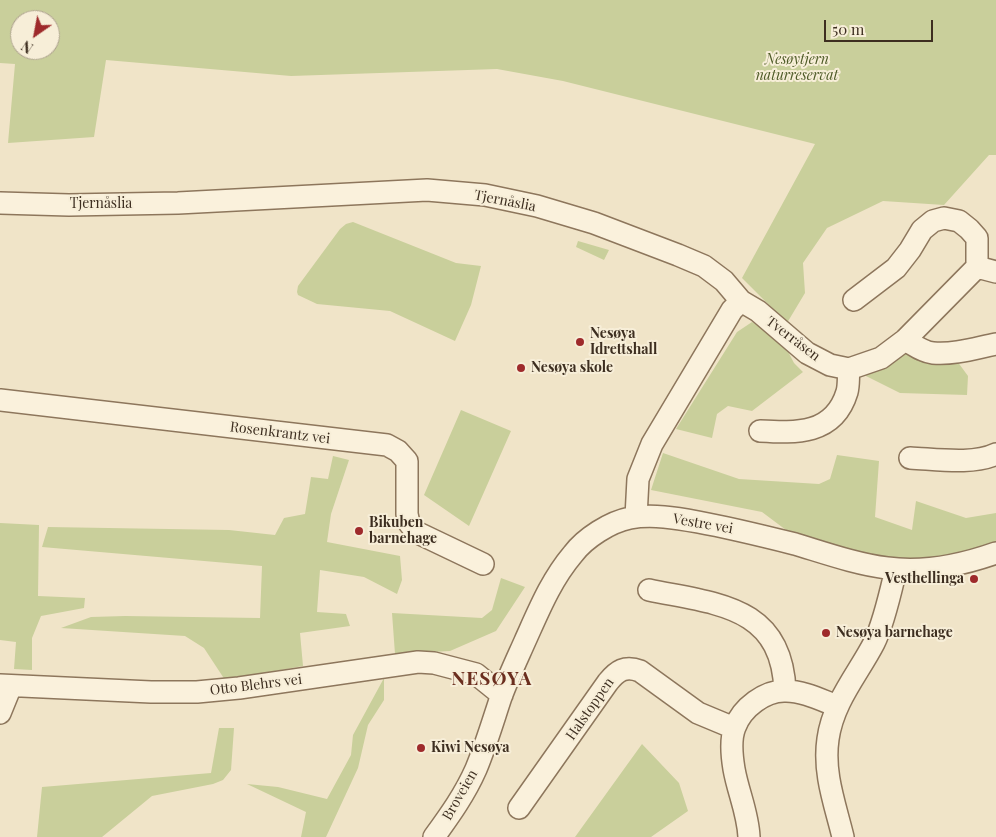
<!DOCTYPE html>
<html>
<head>
<meta charset="utf-8">
<style>
	body { margin:0 }
	#map { position:relative; width:996px; height:837px; overflow:hidden; background:#f0e4c8; font-family:"Playfair Display",serif }
	canvas { display:block }
	.north { position:absolute; left:10px; top:10px; width:50px; height:50px; box-sizing:border-box; background:#f7eed8; border:1px solid #ada18e; border-radius:50%; rotate:213deg; font-size:14px; font-weight:700; line-height:20px; text-align:center; color:#3d2e20 }
	.north::after { content:''; display:block; margin:auto; width:18px; height:22px; background:#9e2a2b; clip-path:polygon(50% 0,100% 100%,50% 72%,0 100%) }
	.scale { position:absolute; left:824px; top:20px; width:109px; height:22px; box-sizing:border-box; border:2px solid #3d2e20; border-top:0; padding-left:6px; font-size:15px; line-height:18px; white-space:nowrap; color:#3d2e20; -webkit-text-stroke:4px #f7eed8; paint-order:stroke }
</style>
</head>
<body>
<div id="map">
<canvas width="996" height="837"></canvas>
<div class="north">N</div>
<div class="scale">50 m</div>
</div>
<script>
const g = document.querySelector('canvas').getContext('2d');
g.lineJoin = 'round';
function fill(path, color) { g.fillStyle = color; g.fill(path, 'evenodd'); }
function strokePath(path, color, width, dash) { g.strokeStyle = color; g.lineWidth = width; g.lineCap = dash ? 'butt' : 'round'; g.setLineDash(dash || []); g.stroke(path); }
function label(font, color, halo, rows, align = 'center') {
  g.font = font + ' "Playfair Display",serif'; g.lineWidth = 4; g.setLineDash([]); g.textBaseline = 'middle'; g.strokeStyle = halo; g.fillStyle = color; for (const [text, x, y, turn = 0] of rows) {
    g.save(); g.translate(x, y); g.rotate((+turn || 0) * Math.PI / 180); g.textAlign = isNaN(turn) ? turn : align; if (halo) g.strokeText(text, 0, 0); g.fillText(text, 0, 0); g.restore();
  }
}
const green = new Path2D(`
	M 0,0 L 996,0 L 996,155 L 989,155 L 944,205 L 883,201 L 827,228 L 803,263 L 805,293 L 787,323 L 742,278 L 815,144 L 563,81 L 497,69 L 291,76 L 106,60 L 94,137 L 8,143 L 15,64 L 0,63 ZM 20,20 L 50,20 L 50,50 L 20,50 Z
	M 353,222 L 456,263 L 481,266 L 471,305 L 455,341 L 390,311 L 317,304 L 298,295 L 297,292 L 298,286 L 340,229 L 346,224 Z
	M 578,241 L 609,250 L 604,260 L 576,247 Z
	M 752,322 L 782,340 L 794,363 L 803,372 L 752,411 L 728,406 L 717,414 L 712,438 L 676,429 L 737,332 Z
	M 906,348 L 957,361 L 968,376 L 967,395 L 900,393 L 858,372 Z
	M 461,410 L 511,431 L 469,526 L 424,495 Z
	M 663,453 L 739,479 L 819,484 L 830,479 L 837,455 L 879,461 L 875,517 L 912,530 L 916,501 L 966,518 L 996,513 L 996,546 L 931,562 L 895,560 L 794,536 L 762,512 L 651,490 Z
	M 333,456 L 349,460 L 331,514 L 327,542 L 400,556 L 402,580 L 397,594 L 364,577 L 320,570 L 317,612 L 346,614 L 350,626 L 300,633 L 303,666 L 225,680 L 204,648 L 185,636 L 61,628 L 91,617 L 125,616 L 260,618 L 262,566 L 42,547 L 48,527 L 229,530 L 275,535 L 284,518 L 305,514 L 311,477 L 328,479 Z
	M 0,523 L 39,525 L 38,596 L 85,598 L 84,608 L 41,616 L 32,638 L 32,670 L 14,669 L 16,642 L 0,640 Z
	M 501,578 L 525,587 L 496,631 L 450,651 L 395,654 L 392,613 L 482,618 L 492,610 Z
	M 384,678 L 384,700 L 368,725 L 358,768 L 326,837 L 301,837 L 306,812 L 247,784 L 278,787 L 327,799 L 351,755 L 353,735 Z
	M 219,728 L 234,728 L 231,770 L 223,780 L 213,784 L 152,796 L 102,837 L 37,837 L 42,787 L 211,773 Z
	M 642,744 L 679,783 L 688,811 L 651,837 L 575,837 Z`);
const minor = new Path2D(`
	M 0,203 L 69,205 L 178,203 L 427,190 L 485,195 L 537,206 L 594,223 L 678,255 L 704,266 L 724,281 L 741,301 L 758,311 L 807,353 L 830,365 L 849,369 L 881,358 L 905,340 L 977,267 L 977,238 L 969,229 L 959,221 L 944,218 L 933,221 L 922,230 L 910,250 L 896,268 L 854,300
	M 977,267 L 996,272
	M 905,340 C 914,345 923,352 933,353 C 954,355 976,348 996,344
	M 0,400 L 387,445 L 398,451 L 407,461 L 407,514 L 409,523 L 416,532 L 483,564
	M 760,431 C 796,433 834,435 847,392 C 849,385 848,377 849,369
	M 910,458 C 935,459 974,465 996,454
	M 636,517 L 638,479 L 652,444 L 732,310 L 741,301
	M 649,590 C 716,604 782,605 785,691
	M 0,685 L 151,692 L 197,692 L 239,688 L 418,662 L 434,663 L 476,674 L 502,695
	M 0,713 L 11,686
	M 519,808 L 608,682 C 617,671 625,665 640,671 L 698,713 L 734,728
	M 434,837 C 450,815 465,794 476,769 C 486,745 493,721 501,697 C 508,678 517,659 525,641 C 539,610 551,580 573,554 C 585,538 610,522 630,518 C 652,514 676,518 698,522 C 731,528 763,536 795,544 C 825,553 856,564 887,568 C 923,573 962,565 996,553
	M 749,837 C 748,813 738,792 734,769 C 732,757 730,739 735,727 C 742,708 765,690 786,691 C 803,691 821,700 837,706
	M 843,837 C 835,804 823,773 828,739 C 833,702 858,674 874,643 C 884,623 891,590 896,569`);
const markers = [
	[580,342,5,"#9e2a2b"],
	[521,368,5,"#9e2a2b"],
	[359,531,5,"#9e2a2b"],
	[974,579,5,"#9e2a2b"],
	[826,633,5,"#9e2a2b"],
	[421,748,5,"#9e2a2b"]
];
const parkNames = [
	["Nesøytjern",797,60],
	["naturreservat",797,76]
];
const streetNames = [
	["Tjernåslia",505,201,11],
	["Tjernåslia",101,204],
	["Tverråsen",793,339,37],
	["Rosenkrantz vei",280,433,7],
	["Vestre vei",703,524,10],
	["Otto Blehrs vei",256,685,-7],
	["Halstoppen",590,709,-55],
	["Broveien",460,795,-60]
];
const poiNames = [
	["Nesøya",590,334],
	["Idrettshall",590,350],
	["Nesøya skole",531,368],
	["Bikuben",369,523],
	["barnehage",369,539],
	["Vesthellinga",964,579,"right"],
	["Nesøya barnehage",836,633],
	["Kiwi Nesøya",431,748]
];
const districtNames = [
	["NESØYA",492,679]
];
fill(green, '#c9cf9b');
strokePath(minor, '#8d765c', 24);
strokePath(minor, '#faf1dc', 21);
for (const [x, y, r, color] of markers) { const dot = new Path2D(); dot.arc(x, y, r, 0, 2 * Math.PI); g.fillStyle = color; g.fill(dot); strokePath(dot, '#f7eed8', 2); }
label('italic 14px', '#4d5a26', '#f7eed8', parkNames);
label('14px', '#3d2e20', '#f7eed8', streetNames);
label('bold 14px', '#3d2e20', '#f7eed8', poiNames, 'left');
g.letterSpacing = '1px';
label('bold 19px', '#6b2e1e', '#f7eed8', districtNames);
g.letterSpacing = '0px';
</script>
</body>
</html>
